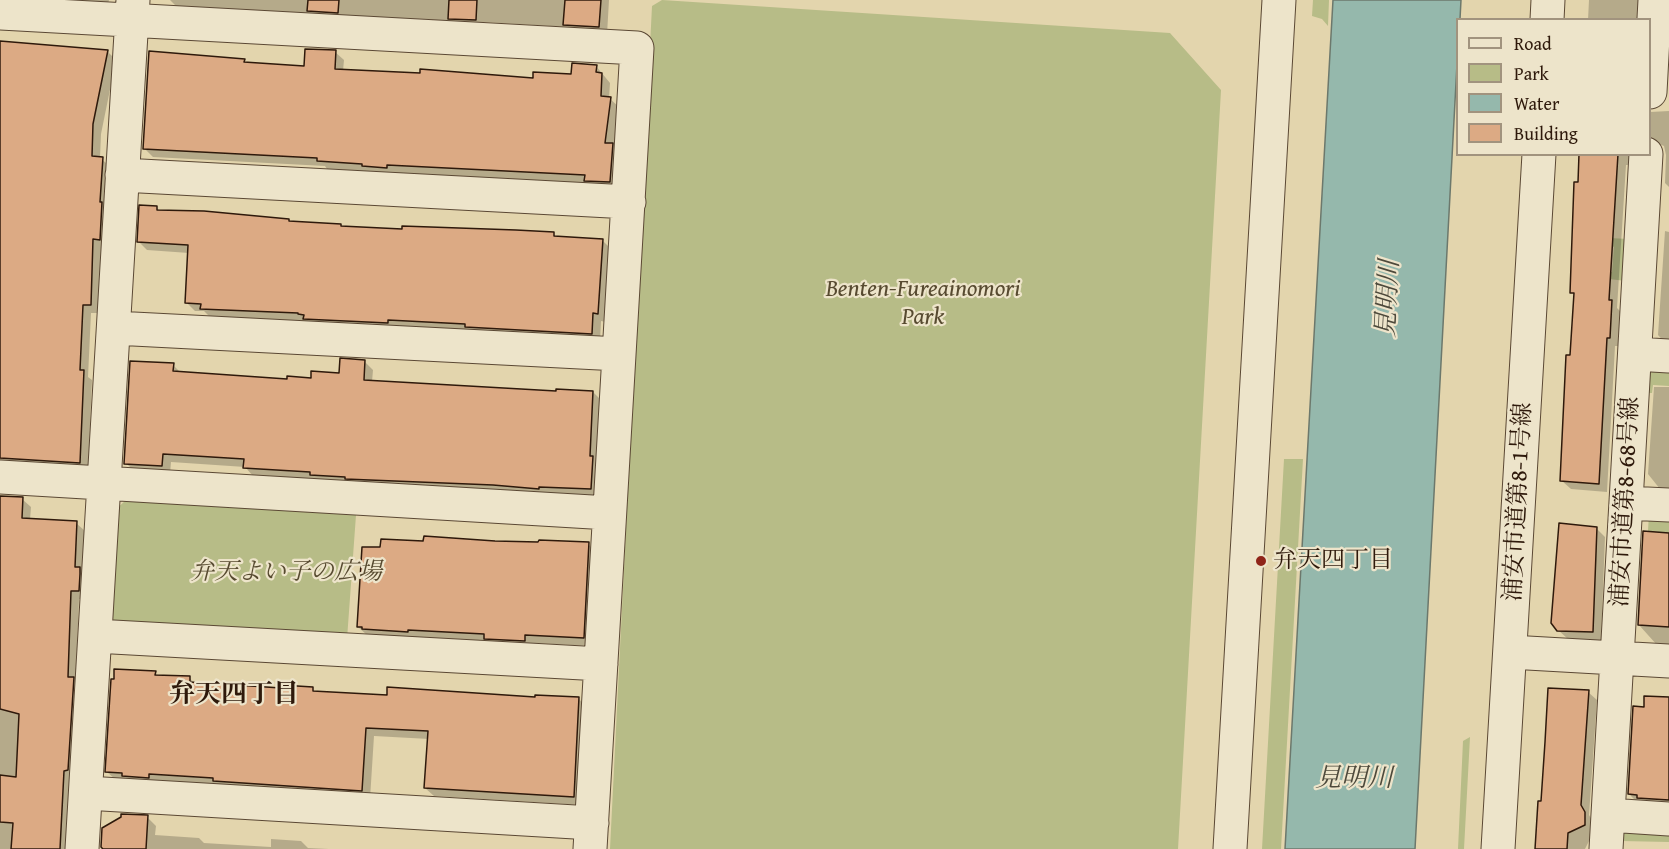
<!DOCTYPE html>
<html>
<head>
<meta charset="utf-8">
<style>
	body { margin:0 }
	#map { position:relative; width:1669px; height:849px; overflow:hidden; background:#e3d5ad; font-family:"Gentium Book Plus",serif }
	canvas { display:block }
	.legend { position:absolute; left:1456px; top:18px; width:195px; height:138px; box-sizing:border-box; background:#ede4ca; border:2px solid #a1937e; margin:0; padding:8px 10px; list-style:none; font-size:18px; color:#2e190b }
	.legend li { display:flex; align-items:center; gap:12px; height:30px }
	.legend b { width:30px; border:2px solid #a1937e }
</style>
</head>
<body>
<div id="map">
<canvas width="1669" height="849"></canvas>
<ul class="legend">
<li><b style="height:8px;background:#ede4ca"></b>Road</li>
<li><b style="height:16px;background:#b7bc87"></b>Park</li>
<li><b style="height:16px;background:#95b8ac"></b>Water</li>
<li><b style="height:16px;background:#dcaa84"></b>Building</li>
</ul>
</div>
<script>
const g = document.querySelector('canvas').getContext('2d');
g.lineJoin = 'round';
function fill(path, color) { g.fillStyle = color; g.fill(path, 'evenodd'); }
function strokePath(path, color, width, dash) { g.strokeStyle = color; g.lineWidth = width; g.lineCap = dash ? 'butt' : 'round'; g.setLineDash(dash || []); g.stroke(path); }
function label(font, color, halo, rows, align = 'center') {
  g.font = font + ' "Gentium Book Plus","Noto Serif JP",serif'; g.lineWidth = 4.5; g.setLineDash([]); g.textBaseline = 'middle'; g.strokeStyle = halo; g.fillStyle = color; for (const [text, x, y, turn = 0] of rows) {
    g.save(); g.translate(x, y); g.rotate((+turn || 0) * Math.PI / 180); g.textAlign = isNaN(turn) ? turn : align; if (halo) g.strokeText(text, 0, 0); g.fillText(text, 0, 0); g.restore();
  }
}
const green = new Path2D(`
	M 662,0 L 1170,33 L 1221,90 L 1178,849 L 610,849 L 652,6 Z
	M 1313,0 L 1329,0 L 1328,26 L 1322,19 L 1312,16 Z
	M 1610,238 L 1628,239 L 1626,281 L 1609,279 L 1609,272 L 1612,272 L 1614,247 L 1610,245 Z
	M 1652,369 L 1669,370 L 1669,386 L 1653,385 L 1652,393 L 1646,393 L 1648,374 Z
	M 1284,459 L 1303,459 L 1281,849 L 1262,849 Z
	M 125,501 L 356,515 L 347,639 L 117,626 L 109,616 L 114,511 Z
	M 1649,514 L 1669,516 L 1669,533 L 1648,531 Z
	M 1470,737 L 1464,849 L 1458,849 L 1463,741 Z
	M 1626,829 L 1669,832 L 1669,842 L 1621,841 Z`);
const water = new Path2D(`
	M 1333,0 L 1461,0 L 1460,19 L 1458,20 L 1457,64 L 1415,849 L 1285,849 Z`);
const shadow = new Path2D(`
	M 62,0 L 109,0 L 108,4 Z
	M 170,0 L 609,0 L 607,35 L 573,33 L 568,27 L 484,22 L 484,28 L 177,7 Z
	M 1589,0 L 1639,0 L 1638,20 L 1588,20 Z
	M 107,51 L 116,60 L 101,134 L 100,158 L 111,167 L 108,248 L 101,247 L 99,313 L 91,313 L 88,377 L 92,380 L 88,471 L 0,469 L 0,55 Z
	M 335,52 L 344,60 L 343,71 L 534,80 L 573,76 L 596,66 L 610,83 L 609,98 L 619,107 L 614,147 L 621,154 L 619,190 L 595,189 L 589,183 L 395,173 L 395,176 L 370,172 L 327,169 L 325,166 L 153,157 L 144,148 L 244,61 L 247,64 L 306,67 Z
	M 1669,111 L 1669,187 L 1665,183 L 1666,155 L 1664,146 L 1657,143 L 1650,145 L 1650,112 Z
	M 1581,154 L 1638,154 L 1636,165 L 1626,165 L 1617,308 L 1620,311 L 1618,346 L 1615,346 L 1607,492 L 1571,489 L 1562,481 L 1576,296 L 1572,292 Z
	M 156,207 L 160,211 L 341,226 L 343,228 L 553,234 L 558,238 L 603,241 L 611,249 L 606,322 L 601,321 L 600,342 L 308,322 L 307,321 L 210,317 L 204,311 L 195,311 L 186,302 L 189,253 L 147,250 L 139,242 Z
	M 1665,231 L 1669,232 L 1669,344 L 1666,344 L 1658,335 Z
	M 364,361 L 373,370 L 372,382 L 558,393 L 593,392 L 602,401 L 600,497 L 254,477 L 245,467 L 171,462 L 170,474 L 135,472 L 126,463 L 173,365 L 181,373 L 288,381 L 341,374 Z
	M 1654,387 L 1669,387 L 1669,494 L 1664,494 L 1648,474 Z
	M 0,497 L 22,499 L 31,507 L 30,520 L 76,523 L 85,531 L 87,599 L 79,599 L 69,849 L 0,849 Z
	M 1596,528 L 1605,537 L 1601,641 L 1568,639 L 1558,630 Z
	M 1669,535 L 1669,645 L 1657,645 L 1639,625 Z
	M 495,542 L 588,544 L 597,553 L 592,646 L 534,643 L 533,649 L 367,635 L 358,627 Z
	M 155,673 L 159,676 L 189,678 L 196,684 L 283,689 L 312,689 L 317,693 L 388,697 L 579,699 L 587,708 L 582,805 L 434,796 L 425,788 L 429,739 L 374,736 L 370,799 L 116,780 L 107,772 Z
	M 1588,692 L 1597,700 L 1589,815 L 1593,822 L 1594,831 L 1585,849 L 1537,849 L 1542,803 Z
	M 1669,698 L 1669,807 L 1638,803 L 1629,794 L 1645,708 Z
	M 147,817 L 156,826 L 155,835 L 199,838 L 204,843 L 271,847 L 271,839 L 301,841 L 308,848 L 329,849 L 103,849 Z`);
const building = new Path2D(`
	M 308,0 L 339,0 L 338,13 L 307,11 Z
	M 449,0 L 477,0 L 476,20 L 448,19 Z
	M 565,0 L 601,0 L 599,27 L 563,25 Z
	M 0,41 L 108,50 L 93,124 L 92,156 L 103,157 L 100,202 L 102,202 L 100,240 L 93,239 L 91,305 L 83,305 L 80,370 L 84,370 L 80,463 L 0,458 Z
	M 305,49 L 336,50 L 335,69 L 420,73 L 420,69 L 533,78 L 533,72 L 571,74 L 572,63 L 597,65 L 596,72 L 602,73 L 601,96 L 611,97 L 605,143 L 613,143 L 610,182 L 584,181 L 585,175 L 387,165 L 387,168 L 362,166 L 362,164 L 317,161 L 317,158 L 143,149 L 149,51 L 245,59 L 244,62 L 304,66 Z
	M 1579,154 L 1618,154 L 1609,300 L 1612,300 L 1610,338 L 1607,338 L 1599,484 L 1560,481 L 1566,355 L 1570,355 L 1574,293 L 1570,293 L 1574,182 L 1578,182 Z
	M 139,205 L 157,206 L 157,210 L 204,211 L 289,219 L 289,221 L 341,224 L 341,226 L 402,229 L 402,226 L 516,230 L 554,232 L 554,236 L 603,239 L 598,314 L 593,313 L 592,334 L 465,327 L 465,324 L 388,320 L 388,323 L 303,319 L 304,315 L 298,314 L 298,313 L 200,309 L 201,304 L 185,303 L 188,245 L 137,242 Z
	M 340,358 L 365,360 L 364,380 L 556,391 L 556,389 L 593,391 L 590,456 L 593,456 L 591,489 L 539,487 L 539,489 L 493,485 L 345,479 L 345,477 L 310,475 L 310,472 L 243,468 L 244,459 L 163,454 L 162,466 L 124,464 L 130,361 L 174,363 L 173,371 L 287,379 L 287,376 L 311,378 L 311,371 L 339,373 Z
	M 0,496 L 23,497 L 22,518 L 77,521 L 75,567 L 80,567 L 80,574 L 79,591 L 71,591 L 68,677 L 74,677 L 68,770 L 64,771 L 60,849 L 11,849 L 13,823 L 0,822 L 0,775 L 16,777 L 19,714 L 0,709 Z
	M 1559,523 L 1597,527 L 1593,632 L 1557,631 L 1551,623 Z
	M 1643,531 L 1669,533 L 1669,627 L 1638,625 Z
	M 424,536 L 495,541 L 538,542 L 539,540 L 589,542 L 584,638 L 525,635 L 525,641 L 484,639 L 484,634 L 408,630 L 408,632 L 362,629 L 362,627 L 357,627 L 362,547 L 380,547 L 381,539 L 423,541 Z
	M 114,669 L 156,671 L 155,675 L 190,676 L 190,682 L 281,688 L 281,685 L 313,687 L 313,691 L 387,695 L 387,687 L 535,697 L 535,695 L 579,697 L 574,797 L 424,788 L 428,731 L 366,728 L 362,791 L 213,781 L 213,778 L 149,774 L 149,778 L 122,776 L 122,773 L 105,772 L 111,679 L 114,679 Z
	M 1548,688 L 1589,690 L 1581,805 L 1585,812 L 1585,825 L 1568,833 L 1567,849 L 1535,849 L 1538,801 L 1541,801 L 1545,742 Z
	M 1644,696 L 1669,697 L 1669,800 L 1637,798 L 1637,795 L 1628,794 L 1633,706 L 1644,707 Z
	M 121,814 L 148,815 L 146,849 L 103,849 L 101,847 L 102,828 L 121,817 Z`);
const minor = new Path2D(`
	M 0,13 L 637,48 L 590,849
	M 1547,20 L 1548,0
	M 1650,92 L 1655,0
	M 122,175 L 629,202
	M 114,328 L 619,354
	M 1635,354 L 1669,356
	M 0,477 L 609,513
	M 1626,503 L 1669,505
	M 95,636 L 601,664
	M 1510,652 L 1669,661
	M 86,793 L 592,823
	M 1608,815 L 1669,819
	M 82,849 L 133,0
	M 1230,849 L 1279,0
	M 1498,849 L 1539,154
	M 1606,849 L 1646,154`);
const markers = [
	[1261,561,6,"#8f2418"]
];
const parkNames = [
	["Benten-Fureainomori",923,290],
	["Park",923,318],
	["弁天よい子の広場",286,573]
];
const streetNames = [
	["浦安市道第8-1号線",1519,502,-87],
	["浦安市道第8-68号線",1626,502,-87]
];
const poiNames = [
	["弁天四丁目",1273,561]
];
const waterNames = [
	["見明川",1389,299,-87],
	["見明川",1354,779]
];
const neighbourhoodNames = [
	["弁天四丁目",234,695]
];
fill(green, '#b7bc87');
fill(water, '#95b8ac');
strokePath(water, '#6c786c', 1.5);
fill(shadow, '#0003');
fill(building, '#dcaa84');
strokePath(building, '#2e190b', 1.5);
strokePath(minor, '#5b4834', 35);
strokePath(minor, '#ede4ca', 33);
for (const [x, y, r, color] of markers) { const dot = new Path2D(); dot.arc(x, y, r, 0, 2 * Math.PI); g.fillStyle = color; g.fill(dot); strokePath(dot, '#ede4ca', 2); }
label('italic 24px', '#574a30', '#ede4ca', parkNames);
label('24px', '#2e190b', '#ede4ca', streetNames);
label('24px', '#2e190b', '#ede4ca', poiNames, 'left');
label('italic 26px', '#4d493b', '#ede4ca', waterNames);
label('bold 26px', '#2e190b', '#ede4ca', neighbourhoodNames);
</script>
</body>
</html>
